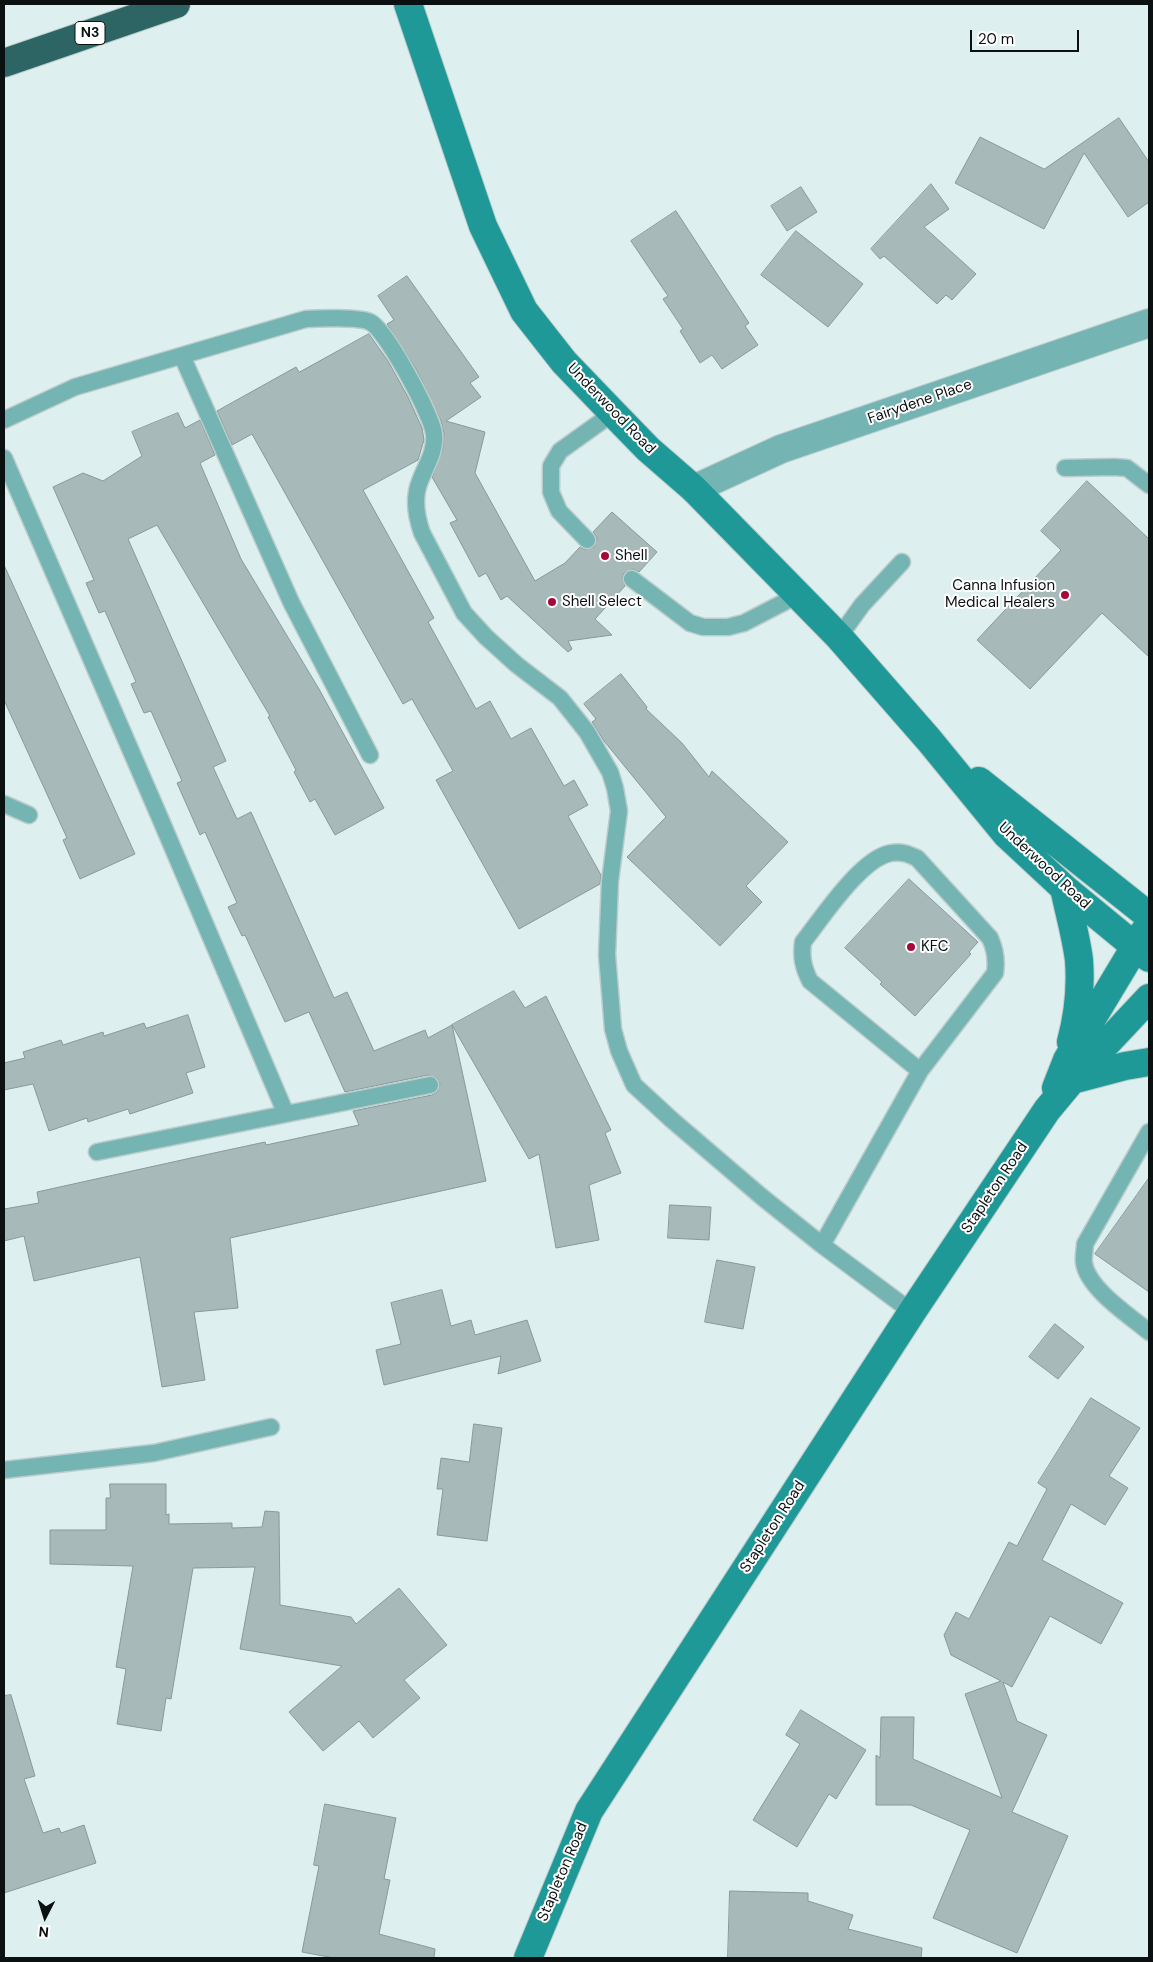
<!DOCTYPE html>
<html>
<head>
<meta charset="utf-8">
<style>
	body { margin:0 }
	#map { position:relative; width:1153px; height:1962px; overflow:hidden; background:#ddf0ef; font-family:"DM Sans",sans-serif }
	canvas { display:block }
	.frame { position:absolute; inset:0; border:5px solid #0b1111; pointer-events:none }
	.north { position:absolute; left:20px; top:1892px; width:50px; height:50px; -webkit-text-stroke:4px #fff; paint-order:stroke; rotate:185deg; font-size:14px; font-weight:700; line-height:20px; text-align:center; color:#0b1111 }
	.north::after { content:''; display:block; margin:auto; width:18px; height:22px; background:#0b1111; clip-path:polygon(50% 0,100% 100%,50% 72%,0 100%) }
	.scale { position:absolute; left:970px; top:30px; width:109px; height:22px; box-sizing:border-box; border:2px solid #0b1111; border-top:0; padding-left:6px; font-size:15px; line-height:18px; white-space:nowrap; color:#0b1111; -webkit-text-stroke:4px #fff; paint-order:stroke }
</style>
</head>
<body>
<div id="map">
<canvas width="1153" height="1962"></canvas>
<div class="frame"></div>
<div class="north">N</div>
<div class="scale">20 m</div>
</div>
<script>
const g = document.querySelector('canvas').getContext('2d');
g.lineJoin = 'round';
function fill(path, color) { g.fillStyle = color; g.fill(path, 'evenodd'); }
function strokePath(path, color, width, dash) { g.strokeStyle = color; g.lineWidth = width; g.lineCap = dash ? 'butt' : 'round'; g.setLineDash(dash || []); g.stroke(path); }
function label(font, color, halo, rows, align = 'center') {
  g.font = font + ' "DM Sans",sans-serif'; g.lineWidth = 4; g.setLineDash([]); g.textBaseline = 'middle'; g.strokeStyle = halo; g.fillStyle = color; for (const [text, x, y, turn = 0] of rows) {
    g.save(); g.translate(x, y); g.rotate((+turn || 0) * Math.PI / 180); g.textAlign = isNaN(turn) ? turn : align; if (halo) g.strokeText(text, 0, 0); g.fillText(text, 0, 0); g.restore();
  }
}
const building = new Path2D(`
	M 1119,118 L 1149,162 L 1149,202 L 1128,217 L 1084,153 L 1044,229 L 955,183 L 980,137 L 1044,169 Z
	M 931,184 L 949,209 L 924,227 L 976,274 L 952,300 L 946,295 L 937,304 L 884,256 L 880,259 L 871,249 Z
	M 801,187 L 817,212 L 787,231 L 771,206 Z
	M 676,211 L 749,323 L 745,326 L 758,345 L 722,369 L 712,355 L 700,363 L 680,331 L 683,329 L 663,299 L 668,296 L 631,241 Z
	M 796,231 L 863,284 L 828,327 L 761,275 Z
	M 407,276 L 479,377 L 470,383 L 481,397 L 446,421 L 485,432 L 475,473 L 535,581 L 565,563 L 580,547 L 585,550 L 594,547 L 597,538 L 593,532 L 612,512 L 657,552 L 639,572 L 633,569 L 624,573 L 622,578 L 625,586 L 595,619 L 612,635 L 568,641 L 572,649 L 568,652 L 507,596 L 501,600 L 486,573 L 479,577 L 450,523 L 457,520 L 432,477 L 443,448 L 444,434 L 441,421 L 416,369 L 387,324 L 394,320 L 378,296 Z
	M 369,334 L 388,361 L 408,397 L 422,428 L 424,440 L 418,460 L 363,490 L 434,618 L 428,622 L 476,709 L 490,701 L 511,739 L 531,728 L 564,786 L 574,780 L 588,805 L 568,816 L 601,875 L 600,884 L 519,929 L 436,780 L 453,771 L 412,699 L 403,704 L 252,434 L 232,445 L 217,411 L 296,367 L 299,372 Z
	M 178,413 L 185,428 L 200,420 L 215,455 L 200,463 L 241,559 L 319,689 L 384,808 L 335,835 L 315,799 L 310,802 L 294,772 L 296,770 L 268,717 L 270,716 L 157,525 L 128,539 L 226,761 L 213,767 L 237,819 L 251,812 L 334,998 L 347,992 L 374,1051 L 425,1030 L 428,1038 L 452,1025 L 486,1181 L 230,1238 L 238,1308 L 194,1312 L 205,1380 L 162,1387 L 140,1257 L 34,1281 L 24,1236 L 4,1241 L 4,1209 L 39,1203 L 37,1192 L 200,1156 L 265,1142 L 266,1145 L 359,1125 L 353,1111 L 432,1095 L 437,1092 L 440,1084 L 437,1078 L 428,1075 L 345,1092 L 309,1012 L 285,1022 L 245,935 L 242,936 L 228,907 L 237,903 L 205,832 L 200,835 L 177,783 L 182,781 L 151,711 L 144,713 L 131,684 L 136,682 L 105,611 L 99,613 L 86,583 L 94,580 L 53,487 L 83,473 L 103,481 L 142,456 L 132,432 Z
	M 1087,481 L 1149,539 L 1149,657 L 1102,613 L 1030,689 L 977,640 L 1061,550 L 1041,531 Z
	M 4,565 L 135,854 L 80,879 L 63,840 L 67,838 L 4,700 Z
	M 621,674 L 647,707 L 646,709 L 682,743 L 709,777 L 712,771 L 788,842 L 746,886 L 762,902 L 720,946 L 627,857 L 666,817 L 604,741 L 592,722 L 596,719 L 584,704 Z
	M 909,879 L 978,942 L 969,952 L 971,954 L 915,1016 L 880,984 L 882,982 L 845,948 Z
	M 514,991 L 525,1008 L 546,996 L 611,1130 L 605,1133 L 621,1173 L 589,1185 L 599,1240 L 556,1248 L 539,1154 L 529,1159 L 452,1025 Z
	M 188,1015 L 205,1067 L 186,1073 L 193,1093 L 130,1114 L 128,1109 L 88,1122 L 87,1118 L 49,1131 L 33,1084 L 4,1090 L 4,1063 L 25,1058 L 23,1052 L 61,1040 L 63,1045 L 103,1032 L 104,1036 L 144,1023 L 146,1028 Z
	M 1149,1178 L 1149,1292 L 1095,1254 Z
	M 670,1205 L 711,1207 L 709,1240 L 668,1238 Z
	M 717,1260 L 755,1267 L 743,1329 L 705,1322 Z
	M 442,1290 L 451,1326 L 471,1320 L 475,1335 L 527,1320 L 541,1361 L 498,1374 L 501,1356 L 384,1385 L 376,1350 L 401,1344 L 391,1303 Z
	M 1055,1324 L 1084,1347 L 1058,1379 L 1029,1357 Z
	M 1091,1398 L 1140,1428 L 1109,1476 L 1128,1488 L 1105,1525 L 1071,1504 L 1042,1560 L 1123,1603 L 1101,1644 L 1050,1616 L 1012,1687 L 1003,1682 L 1017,1721 L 1047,1735 L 1012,1812 L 1068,1836 L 1017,1953 L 933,1918 L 970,1830 L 911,1805 L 876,1805 L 876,1755 L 880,1758 L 881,1717 L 914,1717 L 913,1759 L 1002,1798 L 965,1694 L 1001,1681 L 951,1655 L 944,1635 L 956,1612 L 969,1619 L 1009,1542 L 1017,1546 L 1047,1489 L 1038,1483 Z
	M 474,1424 L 502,1428 L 487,1541 L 437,1535 L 443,1489 L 437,1489 L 441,1458 L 469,1462 Z
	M 110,1484 L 166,1484 L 166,1515 L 169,1514 L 169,1524 L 232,1523 L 232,1528 L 262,1527 L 265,1511 L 279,1512 L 280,1605 L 351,1617 L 356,1624 L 399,1588 L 447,1645 L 404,1680 L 420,1698 L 373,1738 L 359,1721 L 323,1751 L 289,1712 L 342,1666 L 240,1649 L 255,1567 L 193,1568 L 171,1699 L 166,1698 L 161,1731 L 117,1724 L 126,1669 L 116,1667 L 133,1566 L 50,1564 L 50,1530 L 106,1530 L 106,1498 L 110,1498 Z
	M 11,1695 L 35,1776 L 24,1779 L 43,1833 L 59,1828 L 61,1833 L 84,1825 L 96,1863 L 4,1893 L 4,1696 Z
	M 801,1710 L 866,1750 L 836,1799 L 829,1794 L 797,1847 L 753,1820 L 800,1744 L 786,1735 Z
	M 325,1804 L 396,1818 L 384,1879 L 390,1880 L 379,1934 L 435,1949 L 434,1958 L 334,1958 L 302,1952 L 319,1866 L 314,1865 Z
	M 730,1891 L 808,1893 L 808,1901 L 853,1915 L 848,1929 L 922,1948 L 921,1958 L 728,1958 Z`);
const service = new Path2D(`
	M 182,356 L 291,602 L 370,755
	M 4,420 L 75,387 L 306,319 C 319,318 360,317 370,322 C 385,328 433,417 434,434 C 436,451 426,465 420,481 C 413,498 416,516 422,533 L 464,613 L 486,637 L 517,665 L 560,698 L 587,732 L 610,772 L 615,788 L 619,811 L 610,881 L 607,955 L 613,1029 L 619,1051 L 634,1085 L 672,1120 L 762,1197 L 822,1245 L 912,1312
	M 4,458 L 160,818 L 286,1114
	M 1065,468 L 1114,467 L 1127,468 L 1149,485
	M 587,540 L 559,511 L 551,492 L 551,466 L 560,451 L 613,413
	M 632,579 L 690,623 L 703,627 L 728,627 L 744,623 L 798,595
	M 839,637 L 862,605 L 902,562
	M 4,804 L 29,815
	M 1149,1132 L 1085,1244 C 1085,1249 1083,1257 1084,1263 C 1088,1289 1130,1316 1149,1332
	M 97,1152 L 430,1085
	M 822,1245 L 920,1071 L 995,973 C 997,960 995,949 990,938 L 917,858 C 908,854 901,851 891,853 C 861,858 822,918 803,942 C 801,957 803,967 810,981 L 920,1071
	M 4,1470 L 154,1453 L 271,1427`);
const minor = new Path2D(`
	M 694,489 L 781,449 L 1149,323`);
const secondary = new Path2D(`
	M 408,4 L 483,226 L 524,311 L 564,362 L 613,413 L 648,449 L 694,489 L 839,637 L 929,740 L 1006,834 L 1064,888 L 1149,958
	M 979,781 L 1149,916
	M 1064,888 C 1069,912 1076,936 1079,960 C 1081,987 1078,1016 1071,1042
	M 1072,1080 L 1125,1066 L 1149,1062
	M 1056,1088 L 1067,1060 L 1144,932
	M 528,1958 L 589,1811 L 912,1312 L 1047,1110 L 1072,1080 L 1149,998`);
const motorway = new Path2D(`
	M 4,63 L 176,4`);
const markers = [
	[605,556,5,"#a4093a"],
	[1065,595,5,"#a4093a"],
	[552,602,5,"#a4093a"],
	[911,947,5,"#a4093a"]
];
const shields = [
	[90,33,30]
];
const shieldNames = [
	["N3",90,33]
];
const streetNames = [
	["Fairydene Place",920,402,-19],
	["Underwood Road",611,409,46],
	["Underwood Road",1044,866,43],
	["Stapleton Road",995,1188,-56],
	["Stapleton Road",773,1527,-57],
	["Stapleton Road",563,1872,-67]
];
const poiNames = [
	["Shell",615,556],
	["Canna Infusion",1055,586,"right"],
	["Medical Healers",1055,603,"right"],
	["Shell Select",562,602],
	["KFC",921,947]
];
fill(building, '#a7bab9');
strokePath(building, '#879998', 1);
strokePath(service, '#bbcccb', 19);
strokePath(minor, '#bbcccb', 30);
strokePath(secondary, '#bbcccb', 30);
strokePath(motorway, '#bbcccb', 30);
strokePath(service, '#74b5b3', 16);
strokePath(minor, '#74b5b3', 28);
strokePath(secondary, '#1f9997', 28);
strokePath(motorway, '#2d6564', 28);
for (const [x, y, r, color] of markers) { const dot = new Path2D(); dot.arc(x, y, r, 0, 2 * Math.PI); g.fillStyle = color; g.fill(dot); strokePath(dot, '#fff', 2); }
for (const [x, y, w] of shields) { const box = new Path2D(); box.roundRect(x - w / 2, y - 11.5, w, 23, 4); g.fillStyle = '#fff'; g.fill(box); strokePath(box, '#0b1111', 1); }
label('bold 14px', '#0b1111', null, shieldNames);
label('15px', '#0b1111', '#fff', streetNames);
label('15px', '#0b1111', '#fff', poiNames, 'left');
</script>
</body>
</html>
